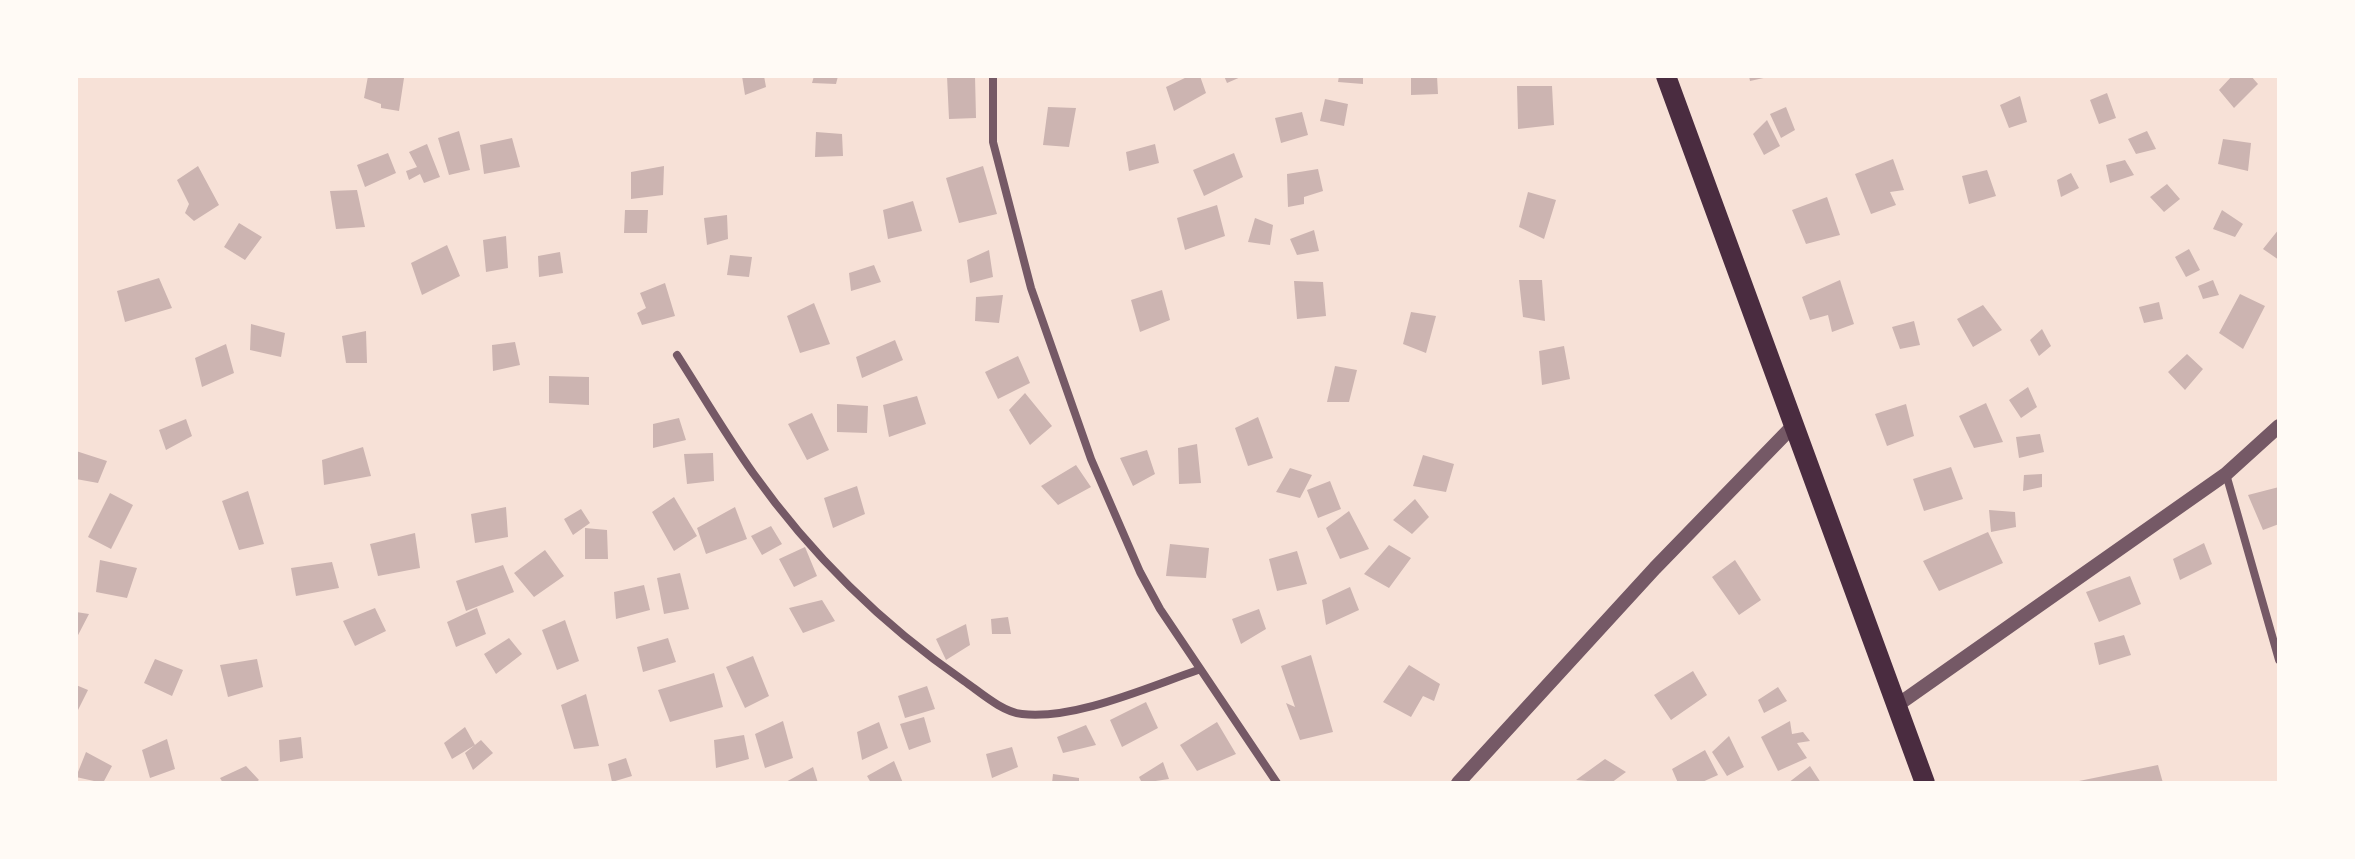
<!DOCTYPE html>
<html>
<head>
<meta charset="utf-8">
<style>
	body { margin:0 }
	#map { position:relative; width:2355px; height:859px; overflow:hidden; background:#f7e1d7; font-family:"Roboto Serif",serif }
	canvas { display:block }
	.frame { position:absolute; inset:0; border:78px solid #fffaf5; pointer-events:none }
</style>
</head>
<body>
<div id="map">
<canvas width="2355" height="859"></canvas>
<div class="frame"></div>
</div>
<script>
const g = document.querySelector('canvas').getContext('2d');
g.lineJoin = 'round';
function fill(path, color) { g.fillStyle = color; g.fill(path, 'evenodd'); }
function strokePath(path, color, width, dash) { g.strokeStyle = color; g.lineWidth = width; g.lineCap = dash ? 'butt' : 'round'; g.setLineDash(dash || []); g.stroke(path); }
const building = new Path2D(`
	M 368,76 L 404,78 L 399,111 L 381,108 L 381,104 L 364,98 Z
	M 742,76 L 764,76 L 766,87 L 745,95 Z
	M 814,76 L 838,76 L 836,84 L 812,83 Z
	M 947,76 L 975,76 L 976,118 L 949,119 Z
	M 1189,76 L 1200,76 L 1206,93 L 1174,111 L 1166,87 Z
	M 1224,76 L 1243,76 L 1227,83 Z
	M 1339,76 L 1363,76 L 1363,84 L 1338,82 Z
	M 1411,76 L 1437,76 L 1438,94 L 1411,95 Z
	M 1749,76 L 1768,76 L 1768,77 L 1750,81 Z
	M 2232,76 L 2251,76 L 2258,84 L 2234,108 L 2219,90 Z
	M 1517,86 L 1552,86 L 1554,125 L 1518,129 Z
	M 2107,93 L 2116,118 L 2099,124 L 2090,100 Z
	M 2020,96 L 2027,122 L 2009,128 L 2000,105 Z
	M 1325,99 L 1348,104 L 1344,126 L 1320,121 Z
	M 1048,107 L 1076,108 L 1069,147 L 1043,145 Z
	M 1786,107 L 1795,130 L 1781,138 L 1770,114 Z
	M 1302,112 L 1308,135 L 1281,143 L 1275,118 Z
	M 1767,120 L 1780,146 L 1764,155 L 1753,134 Z
	M 459,131 L 470,170 L 449,175 L 438,138 Z
	M 2147,131 L 2156,149 L 2136,154 L 2128,139 Z
	M 816,132 L 842,134 L 843,156 L 815,157 Z
	M 512,138 L 520,167 L 484,174 L 480,145 Z
	M 2223,139 L 2251,143 L 2248,171 L 2218,164 Z
	M 427,144 L 440,177 L 424,183 L 420,174 L 409,180 L 406,171 L 417,167 L 409,152 Z
	M 1155,144 L 1159,163 L 1129,171 L 1126,152 Z
	M 388,153 L 396,173 L 365,187 L 357,165 Z
	M 1234,153 L 1243,177 L 1204,196 L 1193,170 Z
	M 1893,159 L 1904,190 L 1890,192 L 1896,205 L 1871,214 L 1855,174 Z
	M 2125,160 L 2134,175 L 2110,183 L 2106,165 Z
	M 198,166 L 219,205 L 194,221 L 185,213 L 189,204 L 177,180 Z
	M 664,166 L 663,195 L 631,199 L 631,172 Z
	M 983,166 L 997,214 L 959,223 L 946,178 Z
	M 1318,169 L 1323,191 L 1304,197 L 1304,204 L 1288,207 L 1287,174 Z
	M 1987,170 L 1996,196 L 1969,204 L 1962,176 Z
	M 2071,173 L 2079,188 L 2061,197 L 2057,180 Z
	M 2167,184 L 2180,199 L 2164,212 L 2150,197 Z
	M 357,190 L 365,227 L 336,229 L 330,191 Z
	M 1528,192 L 1556,200 L 1544,239 L 1519,227 Z
	M 1827,197 L 1840,235 L 1806,244 L 1792,210 Z
	M 913,201 L 922,231 L 888,239 L 883,210 Z
	M 1217,205 L 1225,236 L 1185,250 L 1177,218 Z
	M 625,210 L 648,210 L 647,233 L 624,233 Z
	M 2222,210 L 2243,224 L 2235,237 L 2213,229 Z
	M 727,215 L 728,239 L 707,245 L 704,218 Z
	M 1255,218 L 1273,225 L 1270,245 L 1248,242 Z
	M 239,223 L 262,237 L 245,260 L 224,247 Z
	M 2279,229 L 2279,260 L 2263,249 Z
	M 1314,230 L 1319,251 L 1297,255 L 1290,239 Z
	M 506,236 L 508,268 L 486,272 L 483,240 Z
	M 447,245 L 460,276 L 422,295 L 411,263 Z
	M 2189,249 L 2200,270 L 2186,277 L 2175,257 Z
	M 989,250 L 993,277 L 970,283 L 967,260 Z
	M 560,252 L 563,273 L 539,277 L 538,256 Z
	M 730,255 L 752,257 L 749,277 L 727,275 Z
	M 874,265 L 881,282 L 851,291 L 849,273 Z
	M 159,278 L 172,308 L 125,322 L 117,291 Z
	M 1519,280 L 1542,280 L 1545,321 L 1523,317 Z
	M 1840,280 L 1854,324 L 1832,332 L 1828,315 L 1810,320 L 1802,297 Z
	M 2213,280 L 2219,295 L 2203,299 L 2198,286 Z
	M 1294,281 L 1323,282 L 1326,316 L 1297,319 Z
	M 665,283 L 675,316 L 642,325 L 637,313 L 646,308 L 640,293 Z
	M 1162,290 L 1170,320 L 1140,332 L 1131,300 Z
	M 2240,294 L 2265,306 L 2243,349 L 2219,333 Z
	M 1003,295 L 999,323 L 975,321 L 976,297 Z
	M 2159,302 L 2163,319 L 2144,323 L 2139,307 Z
	M 814,303 L 830,344 L 800,353 L 787,316 Z
	M 1983,305 L 2002,330 L 1973,347 L 1957,319 Z
	M 1411,312 L 1436,316 L 1426,353 L 1403,344 Z
	M 1914,321 L 1920,345 L 1900,349 L 1892,327 Z
	M 251,324 L 285,333 L 281,357 L 250,350 Z
	M 2042,329 L 2051,346 L 2039,356 L 2030,340 Z
	M 366,331 L 367,363 L 346,363 L 342,336 Z
	M 895,340 L 903,360 L 862,378 L 856,357 Z
	M 515,342 L 520,365 L 493,371 L 492,345 Z
	M 226,344 L 234,373 L 202,387 L 195,358 Z
	M 1564,346 L 1570,379 L 1542,385 L 1539,351 Z
	M 2187,354 L 2203,369 L 2185,390 L 2168,372 Z
	M 1018,356 L 1030,383 L 998,399 L 985,372 Z
	M 1335,366 L 1357,370 L 1349,402 L 1327,402 Z
	M 549,376 L 589,377 L 589,405 L 549,403 Z
	M 2028,387 L 2037,407 L 2021,418 L 2009,400 Z
	M 1025,393 L 1052,426 L 1030,445 L 1009,410 Z
	M 917,396 L 926,424 L 889,437 L 883,405 Z
	M 1986,403 L 2003,442 L 1974,448 L 1959,416 Z
	M 837,404 L 868,406 L 867,433 L 837,432 Z
	M 1906,404 L 1914,436 L 1887,446 L 1875,414 Z
	M 812,413 L 829,450 L 807,460 L 788,424 Z
	M 1258,417 L 1273,458 L 1248,466 L 1235,428 Z
	M 679,418 L 686,440 L 653,448 L 653,424 Z
	M 186,419 L 192,436 L 166,450 L 159,430 Z
	M 2040,434 L 2044,452 L 2019,458 L 2016,437 Z
	M 1197,444 L 1201,483 L 1179,484 L 1178,448 Z
	M 363,447 L 371,476 L 324,485 L 322,460 Z
	M 1147,450 L 1155,474 L 1133,486 L 1120,458 Z
	M 76,451 L 107,461 L 98,483 L 76,479 Z
	M 713,453 L 714,481 L 687,484 L 684,454 Z
	M 1423,455 L 1454,464 L 1446,492 L 1413,486 Z
	M 1076,465 L 1091,487 L 1058,505 L 1041,486 Z
	M 1951,467 L 1963,499 L 1924,511 L 1913,479 Z
	M 1290,468 L 1312,475 L 1300,498 L 1276,492 Z
	M 2042,474 L 2042,487 L 2023,491 L 2024,475 Z
	M 1330,481 L 1341,509 L 1318,518 L 1307,490 Z
	M 857,486 L 865,514 L 833,528 L 824,498 Z
	M 2279,487 L 2279,524 L 2263,530 L 2248,495 Z
	M 248,491 L 264,544 L 239,550 L 222,501 Z
	M 110,493 L 133,505 L 111,549 L 88,537 Z
	M 674,497 L 697,536 L 674,551 L 652,512 Z
	M 1415,499 L 1429,517 L 1412,534 L 1393,520 Z
	M 506,507 L 508,537 L 475,543 L 471,514 Z
	M 735,507 L 747,539 L 706,554 L 697,528 Z
	M 581,509 L 590,523 L 573,535 L 564,519 Z
	M 1989,510 L 2015,512 L 2016,527 L 1991,532 Z
	M 1349,511 L 1369,549 L 1340,559 L 1326,528 Z
	M 771,526 L 782,544 L 762,555 L 751,536 Z
	M 585,528 L 607,530 L 608,559 L 585,559 Z
	M 1988,532 L 2003,563 L 1939,591 L 1923,561 Z
	M 415,533 L 420,568 L 378,576 L 370,544 Z
	M 2204,543 L 2212,564 L 2180,580 L 2173,559 Z
	M 1170,544 L 1209,548 L 1206,578 L 1166,576 Z
	M 1389,545 L 1411,558 L 1389,588 L 1364,574 Z
	M 805,547 L 817,576 L 794,587 L 779,559 Z
	M 545,550 L 564,576 L 534,597 L 514,573 Z
	M 1297,551 L 1307,584 L 1277,591 L 1269,559 Z
	M 100,560 L 137,568 L 127,598 L 96,592 Z
	M 1735,560 L 1761,600 L 1739,615 L 1712,577 Z
	M 332,562 L 339,588 L 296,596 L 291,568 Z
	M 503,565 L 514,592 L 466,611 L 456,581 Z
	M 680,573 L 689,609 L 664,614 L 657,578 Z
	M 2130,576 L 2141,604 L 2099,622 L 2086,592 Z
	M 644,585 L 650,610 L 616,619 L 614,592 Z
	M 1350,587 L 1359,610 L 1326,625 L 1322,600 Z
	M 822,600 L 835,621 L 803,633 L 789,608 Z
	M 375,608 L 386,631 L 355,646 L 343,621 Z
	M 477,608 L 486,634 L 456,647 L 447,622 Z
	M 1259,609 L 1266,629 L 1241,644 L 1232,619 Z
	M 76,612 L 89,614 L 76,639 Z
	M 1008,617 L 1011,634 L 992,634 L 991,619 Z
	M 565,620 L 579,661 L 557,670 L 542,630 Z
	M 966,624 L 970,645 L 946,660 L 936,639 Z
	M 2124,635 L 2131,655 L 2099,665 L 2094,643 Z
	M 509,638 L 522,654 L 496,674 L 484,654 Z
	M 668,638 L 676,662 L 643,672 L 637,647 Z
	M 1311,655 L 1333,732 L 1300,740 L 1286,703 L 1295,707 L 1281,666 Z
	M 753,656 L 769,696 L 745,708 L 726,667 Z
	M 155,659 L 183,670 L 172,696 L 144,683 Z
	M 257,659 L 263,687 L 228,697 L 220,665 Z
	M 1409,665 L 1440,684 L 1434,701 L 1423,696 L 1411,717 L 1383,702 Z
	M 1693,671 L 1707,695 L 1671,720 L 1654,695 Z
	M 714,673 L 723,707 L 670,722 L 658,690 Z
	M 76,685 L 88,690 L 76,714 Z
	M 927,686 L 935,709 L 905,718 L 898,696 Z
	M 1778,687 L 1787,701 L 1764,713 L 1758,700 Z
	M 586,694 L 599,746 L 574,749 L 561,705 Z
	M 1146,702 L 1158,728 L 1122,747 L 1110,720 Z
	M 924,717 L 931,742 L 909,750 L 900,724 Z
	M 783,721 L 793,758 L 765,768 L 755,734 Z
	M 1790,721 L 1792,734 L 1803,732 L 1810,741 L 1797,743 L 1807,758 L 1778,771 L 1761,737 Z
	M 879,722 L 888,748 L 862,760 L 857,732 Z
	M 1217,722 L 1236,754 L 1197,771 L 1180,745 Z
	M 1086,725 L 1096,745 L 1063,753 L 1057,737 Z
	M 465,727 L 475,745 L 452,759 L 444,743 Z
	M 744,735 L 749,759 L 716,768 L 714,740 Z
	M 1729,736 L 1744,767 L 1727,776 L 1712,752 Z
	M 301,737 L 303,758 L 280,762 L 279,740 Z
	M 167,739 L 175,769 L 150,778 L 142,750 Z
	M 481,740 L 493,753 L 473,770 L 465,753 Z
	M 1012,747 L 1018,767 L 992,778 L 986,754 Z
	M 1705,750 L 1718,775 L 1700,783 L 1678,783 L 1672,769 Z
	M 86,752 L 112,766 L 103,783 L 76,777 Z
	M 626,758 L 632,776 L 612,782 L 608,764 Z
	M 1605,759 L 1626,772 L 1611,783 L 1576,780 Z
	M 894,761 L 903,783 L 871,783 L 867,776 Z
	M 1163,762 L 1169,779 L 1142,783 L 1139,777 Z
	M 2158,765 L 2163,783 L 2074,783 L 2074,782 Z
	M 246,766 L 259,780 L 255,783 L 223,783 L 220,778 Z
	M 1810,766 L 1821,783 L 1788,783 Z
	M 813,767 L 818,783 L 784,783 Z
	M 1053,774 L 1079,778 L 1079,783 L 1052,783 Z`);
const minor = new Path2D(`
	M 993,76 L 993,142 L 1031,288 L 1091,459 L 1140,572 L 1160,609 L 1277,783
	M 677,355 C 702,394 726,435 753,473 C 810,553 883,625 964,681 C 980,692 1002,712 1022,714 C 1075,720 1148,687 1198,670
	M 2226,474 L 2279,660`);
const tertiary = new Path2D(`
	M 1896,706 L 2226,474 L 2279,426
	M 1458,783 L 1655,568 L 1792,427`);
const primary = new Path2D(`
	M 1666,76 L 1925,783`);
fill(building, '#ccb4b1');
strokePath(minor, '#755966', 8);
strokePath(tertiary, '#755966', 14);
strokePath(primary, '#4a2c40', 20);
</script>
</body>
</html>
